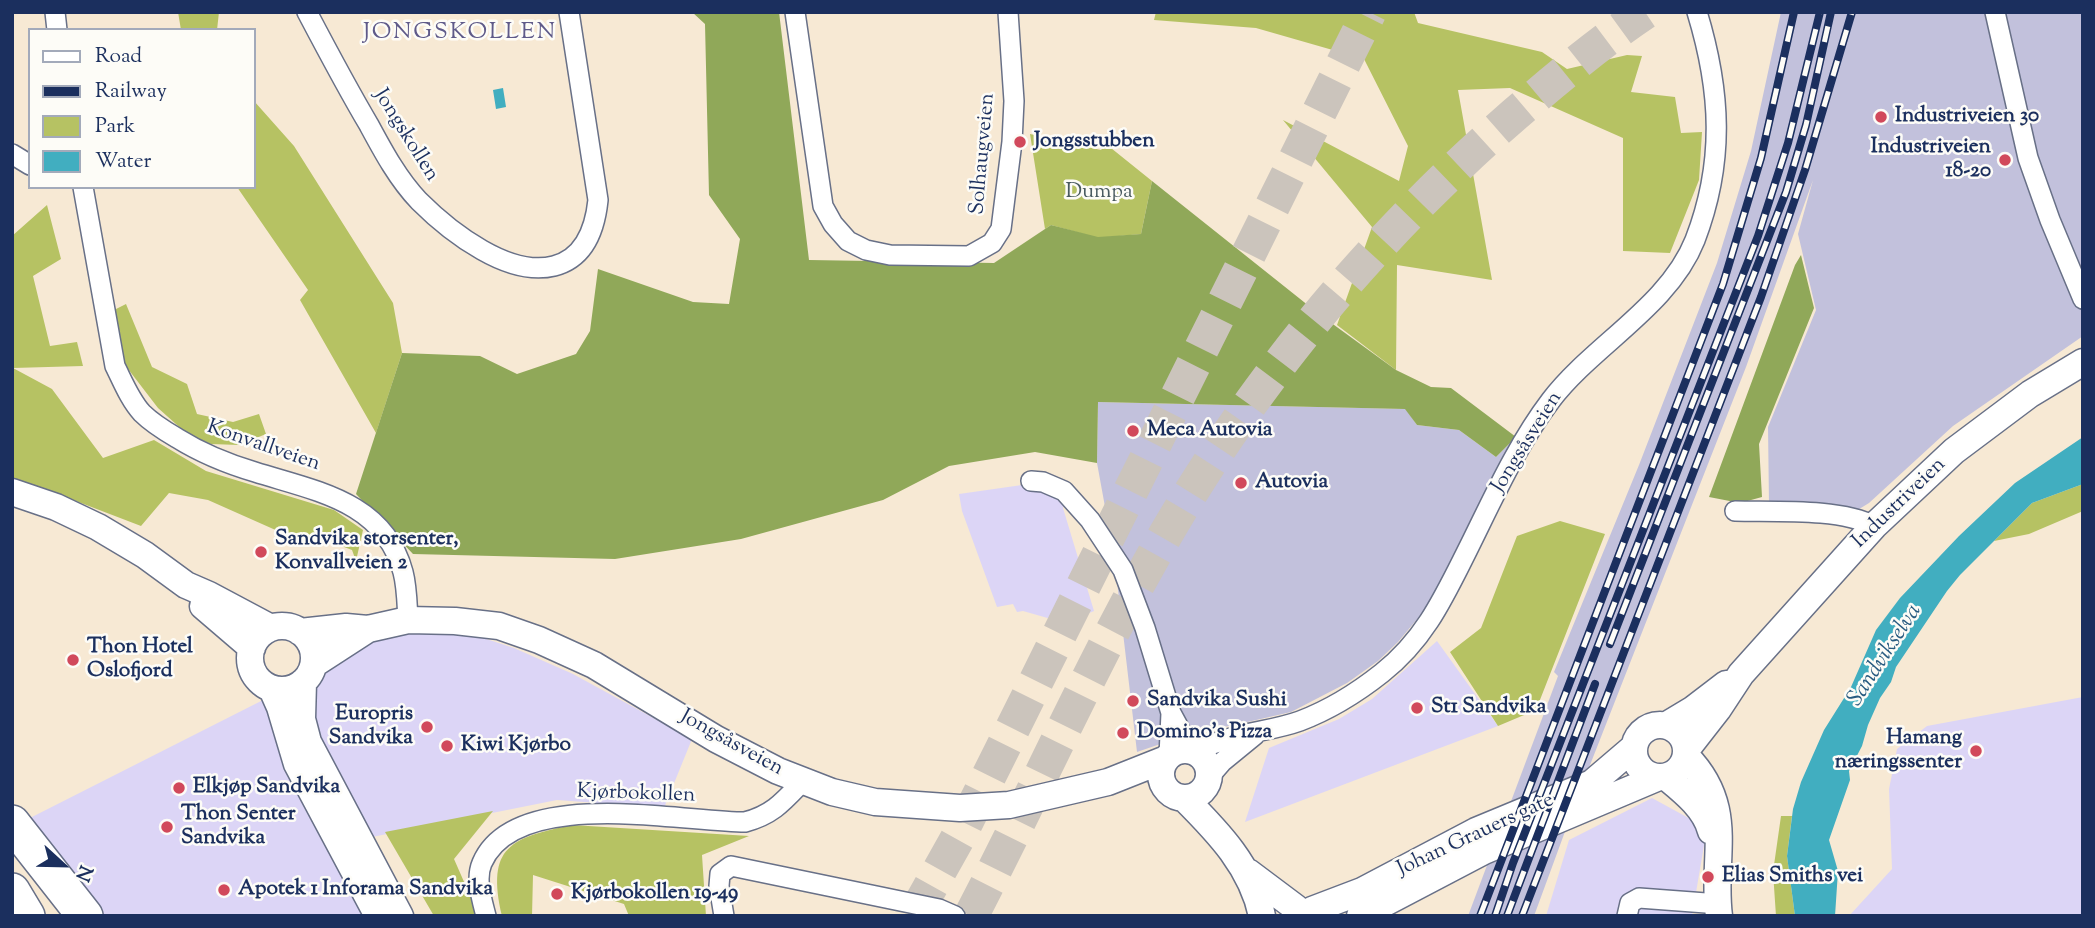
<!DOCTYPE html>
<html>
<head>
<meta charset="utf-8">
<style>
	body { margin:0 }
	#map { position:relative; width:2095px; height:928px; overflow:hidden; background:#f7e9d4; font-family:"Sorts Mill Goudy",serif }
	canvas { display:block }
	.frame { position:absolute; inset:0; border:14px solid #1b2f5e; pointer-events:none }
	.legend { position:absolute; left:28px; top:28px; width:228px; height:161px; box-sizing:border-box; background:#fdfcf7; border:2px solid #a3aaba; margin:0; padding:9px 12px; list-style:none; font-size:21px; color:#1b2f5e }
	.legend li { display:flex; align-items:center; gap:14px; height:35px }
	.legend b { width:35px; border:2px solid #a3aaba }
	.north { position:absolute; left:28px; top:830px; width:70px; height:70px; -webkit-text-stroke:5px #fdfcf7; paint-order:stroke; rotate:112deg; font-size:19px; font-weight:700; line-height:28px; text-align:center; color:#1b2f5e }
	.north::after { content:''; display:block; margin:auto; width:24px; height:32px; background:#1b2f5e; clip-path:polygon(50% 0,100% 100%,50% 72%,0 100%) }
</style>
</head>
<body>
<div id="map">
<canvas width="2095" height="928"></canvas>
<div class="frame"></div>
<ul class="legend">
<li><b style="height:9px;background:#fff"></b>Road</li>
<li><b style="height:9px;background:#1b2f5e"></b>Railway</li>
<li><b style="height:19px;background:#b6c263"></b>Park</li>
<li><b style="height:19px;background:#41aec0"></b>Water</li>
</ul>
<div class="north">N</div>
</div>
<script>
const g = document.querySelector('canvas').getContext('2d');
g.lineJoin = 'round';
function fill(path, color) { g.fillStyle = color; g.fill(path, 'evenodd'); }
function strokePath(path, color, width, dash) { g.strokeStyle = color; g.lineWidth = width; g.lineCap = dash ? 'butt' : 'round'; g.setLineDash(dash || []); g.stroke(path); }
function label(font, color, halo, rows, align = 'center') {
  g.font = font + ' "Sorts Mill Goudy",serif'; g.lineWidth = 5; g.setLineDash([]); g.textBaseline = 'middle'; g.strokeStyle = halo; g.fillStyle = color; for (const [text, x, y, turn = 0] of rows) {
    g.save(); g.translate(x, y); g.rotate((+turn || 0) * Math.PI / 180); g.textAlign = isNaN(turn) ? turn : align; if (halo) g.strokeText(text, 0, 0); g.fillText(text, 0, 0); g.restore();
  }
}
const built = new Path2D(`
	M 1043,482 L 1067,500 L 1063,508 L 1094,611 L 1065,623 L 1023,611 L 1017,612 L 1013,604 L 997,607 L 962,511 L 959,494 Z
	M 394,632 L 474,635 L 514,648 L 573,674 L 692,739 L 664,808 L 557,800 L 332,845 L 369,916 L 91,916 L 30,818 L 269,697 L 335,657 Z
	M 1437,641 L 1498,726 L 1245,822 L 1269,748 L 1339,719 L 1372,699 Z
	M 2083,697 L 2083,916 L 1849,916 L 1892,869 L 1889,789 L 1897,749 L 1927,726 Z
	M 1652,798 L 1707,828 L 1692,916 L 1546,916 L 1569,840 Z`);
const industrial = new Path2D(`
	M 1781,12 L 2083,12 L 2083,336 L 1953,426 L 1869,503 L 1856,511 L 1769,504 L 1768,427 L 1816,310 L 1798,234 L 1813,180 L 1746,367 L 1581,788 L 1534,916 L 1468,916 L 1558,676 L 1554,672 L 1639,465 L 1717,263 L 1751,151 Z
	M 1098,402 L 1406,409 L 1417,425 L 1459,430 L 1496,457 L 1516,437 L 1428,606 L 1398,642 L 1378,661 L 1347,683 L 1291,712 L 1230,726 L 1204,729 L 1137,752 L 1114,556 L 1097,463 Z`);
const green = new Path2D(`
	M 178,12 L 219,12 L 217,30 L 181,30 Z
	M 1156,12 L 1414,12 L 1418,23 L 1542,52 L 1567,69 L 1627,55 L 1642,56 L 1631,92 L 1675,97 L 1681,133 L 1702,132 L 1699,180 L 1670,253 L 1623,251 L 1623,138 L 1510,88 L 1458,90 L 1492,280 L 1397,265 L 1396,370 L 1337,325 L 1372,227 L 1283,120 L 1399,181 L 1408,146 L 1364,59 L 1256,28 L 1154,20 Z
	M 254,101 L 294,146 L 393,303 L 402,353 L 376,433 L 300,300 L 308,290 L 237,187 L 254,187 Z
	M 1030,134 L 1101,150 L 1106,144 L 1152,181 L 1141,234 L 1098,238 L 1051,225 L 1045,229 Z
	M 47,205 L 61,259 L 33,276 L 50,346 L 77,342 L 83,366 L 13,368 L 52,389 L 103,458 L 154,440 L 206,471 L 334,510 L 363,530 L 356,561 L 352,550 L 315,536 L 280,532 L 208,500 L 169,493 L 141,526 L 68,498 L 12,481 L 12,236 Z
	M 126,304 L 152,367 L 187,384 L 197,414 L 233,422 L 259,414 L 266,434 L 239,445 L 211,444 L 186,433 L 158,408 L 125,365 L 114,310 Z
	M 2083,484 L 2083,511 L 2029,534 L 1994,541 L 2032,503 Z
	M 1560,521 L 1605,534 L 1536,710 L 1498,726 L 1450,652 L 1481,628 L 1517,536 Z
	M 493,811 L 454,859 L 479,916 L 434,916 L 385,832 Z
	M 1781,816 L 1792,816 L 1787,856 L 1795,916 L 1776,916 L 1773,872 Z
	M 572,825 L 749,836 L 702,855 L 706,916 L 629,916 L 624,904 L 533,875 L 532,916 L 502,916 C 486,846 511,838 572,825 Z`);
const forest = new Path2D(`
	M 692,12 L 779,12 L 809,260 L 994,263 L 1051,225 L 1098,237 L 1141,234 L 1152,181 L 1319,314 L 1396,370 L 1431,387 L 1451,388 L 1516,437 L 1496,457 L 1459,430 L 1417,425 L 1405,409 L 1098,402 L 1097,463 L 1035,452 L 949,466 L 883,500 L 741,539 L 615,559 L 413,554 L 356,494 L 402,353 L 480,356 L 517,374 L 576,354 L 590,331 L 598,269 L 693,302 L 729,304 L 740,239 L 709,195 L 705,24 Z
	M 1801,255 L 1814,308 L 1759,444 L 1762,497 L 1740,503 L 1709,497 L 1795,265 Z`);
const water = new Path2D(`
	M 503,88 L 506,107 L 496,109 L 493,90 Z
	M 2083,437 L 2083,484 L 2032,503 L 1960,575 L 1947,591 L 1896,667 L 1891,682 L 1880,698 L 1868,725 L 1862,746 L 1849,771 L 1850,780 L 1829,840 L 1838,871 L 1835,916 L 1795,916 L 1787,856 L 1793,809 L 1801,782 L 1824,730 L 1851,687 L 1876,630 L 1900,598 L 1959,536 L 2015,483 Z`);
const highwayTunnel = new Path2D(`
	M 914,916 L 961,832 L 1369,12
	M 971,916 C 1038,787 1096,653 1170,527 C 1261,372 1378,233 1514,115 C 1556,79 1599,43 1645,12`);
const street = new Path2D(`
	M 55,12 L 57,30
	M 307,12 C 327,50 347,88 369,125 C 383,151 398,179 419,201 C 438,220 459,237 482,250 C 503,262 530,272 554,266 C 585,258 595,229 598,200 L 569,12
	M 795,12 L 823,206 L 833,224 L 848,241 L 866,250 L 890,255 L 969,256 L 992,243 L 1001,229 L 1012,142 L 1014,101 L 1008,12
	M 1995,12 L 2028,158 L 2050,220 L 2083,299
	M 12,154 L 30,165
	M 83,187 L 115,366 C 123,382 130,400 142,413 C 152,423 165,431 177,438 C 201,453 228,464 255,472 C 315,491 384,501 403,572 C 407,587 407,604 408,620
	M 1031,481 L 1043,482 L 1064,491 L 1090,520 L 1123,570 L 1145,628 L 1171,713 L 1191,750
	M 1735,511 C 1774,512 1841,508 1874,526
	M 1193,751 C 1207,746 1220,741 1234,737 C 1256,731 1278,729 1300,721 C 1329,710 1358,692 1382,673 C 1424,640 1443,599 1466,553 C 1492,501 1516,446 1551,400 C 1593,345 1669,306 1695,240 C 1725,162 1721,91 1697,12
	M 1169,756 L 1171,713
	M 1209,777 L 1222,762 L 1255,735
	M 486,916 C 482,900 475,879 482,863 C 515,786 681,822 745,822 C 772,815 783,802 802,782
	M 724,916 L 719,886 L 720,874 L 731,866 L 939,909 L 955,916
	M 1627,916 L 1630,903 L 1639,898 L 1706,903`);
const secondary = new Path2D(`
	M 12,492 L 56,507 L 98,527 L 145,555 L 186,585 L 209,595 L 271,628
	M 203,606 L 252,648
	M250 658a32 32 0 1 1 64 0a32 32 0 1 1-64 0Z
	M 300,632 L 346,627 L 368,629 L 408,620 L 455,621 L 499,626 L 539,640 L 594,665 L 716,739 L 778,771 L 832,792 L 875,802 L 960,808 L 1009,805 L 1108,782 L 1166,759
	M 314,664 L 368,629
	M 303,682 L 302,719 L 308,742 L 400,916
	M 272,689 L 280,707 L 297,764 L 378,916
	M1634 751a26 26 0 1 1 52 0a26 26 0 1 1-52 0Z
	M 1667,725 L 1692,710 L 1726,684
	M 1686,750 L 1718,709 L 1741,674 L 1874,526 L 1954,451 L 2030,394 L 2083,362
	M1161 774a24 24 0 1 1 48 0a24 24 0 1 1-48 0Z
	M 1686,756 C 1737,808 1711,856 1719,916
	M 1666,777 C 1683,791 1705,808 1711,831
	M 1184,798 C 1218,832 1252,867 1262,916
	M 1248,872 L 1296,908
	M 1312,910 L 1362,891 L 1476,831 L 1592,783 L 1633,748
	M 1360,916 L 1484,851 L 1659,777`);
const highway = new Path2D(`
	M 12,823 L 85,916
	M 12,891 L 27,916`);
const rail = new Path2D(`
	M 1610,644 L 1786,192 L 1806,125 L 1831,12
	M 1480,916 L 1723,284 L 1761,158 L 1794,12
	M 1495,916 L 1513,863 L 1758,236 L 1788,143 L 1820,12
	M 1507,916 L 1595,684
	M 1522,916 L 1761,297 L 1805,170 L 1852,12`);
const markers = [
	[1881,117,7,"#d1495b"],
	[1020,142,7,"#d1495b"],
	[2005,160,7,"#d1495b"],
	[1133,431,7,"#d1495b"],
	[1241,483,7,"#d1495b"],
	[261,552,7,"#d1495b"],
	[73,660,7,"#d1495b"],
	[1133,701,7,"#d1495b"],
	[1417,708,7,"#d1495b"],
	[427,727,7,"#d1495b"],
	[1123,733,7,"#d1495b"],
	[447,746,7,"#d1495b"],
	[1976,751,7,"#d1495b"],
	[179,788,7,"#d1495b"],
	[167,827,7,"#d1495b"],
	[1708,877,7,"#d1495b"],
	[224,890,7,"#d1495b"],
	[557,894,7,"#d1495b"]
];
const poiNames = [
	["Industriveien 30",1895,117],
	["Jongsstubben",1034,142],
	["Industriveien",1991,148,"right"],
	["18-20",1991,172,"right"],
	["Meca Autovia",1147,431],
	["Autovia",1255,483],
	["Sandvika storsenter,",275,540],
	["Konvallveien 2",275,564],
	["Thon Hotel",87,648],
	["Oslofjord",87,672],
	["Sandvika Sushi",1147,701],
	["St1 Sandvika",1431,708],
	["Europris",413,715,"right"],
	["Sandvika",413,739,"right"],
	["Domino's Pizza",1137,733],
	["Hamang",1962,739,"right"],
	["næringssenter",1962,763,"right"],
	["Kiwi Kjørbo",461,746],
	["Elkjøp Sandvika",193,788],
	["Thon Senter",181,815],
	["Sandvika",181,839],
	["Elias Smiths vei",1722,877],
	["Apotek 1 Inforama Sandvika",238,890],
	["Kjørbokollen 19-49",571,894]
];
const streetNames = [
	["Jongskollen",405,136,58],
	["Solhaugveien",984,154,-85],
	["Jongsåsveien",1528,443,-58],
	["Konvallveien",263,447,19],
	["Industriveien",1900,504,-44],
	["Jongsåsveien",731,744,29],
	["Kjørbokollen",636,795,2],
	["Johan Grauers gate",1476,836,-25]
];
const parkNames = [
	["Dumpa",1099,193]
];
const neighbourhoodNames = [
	["JONGSKOLLEN",460,34]
];
const waterNames = [
	["Sandvikselva",1886,656,-57]
];
fill(built, '#dcd5f6');
fill(industrial, '#c2c1dc');
fill(green, '#b6c263');
fill(forest, '#90a859');
fill(water, '#41aec0');
strokePath(highwayTunnel, '#cbc4bc', 35, [35, 18]);
strokePath(street, '#687087', 22);
strokePath(secondary, '#687087', 29);
strokePath(highway, '#687087', 38);
strokePath(street, '#fff', 19);
strokePath(secondary, '#fff', 26);
strokePath(highway, '#fff', 35);
strokePath(rail, '#1b2f5e', 8);
strokePath(rail, '#fdfcf7', 5, [16]);
for (const [x, y, r, color] of markers) { const dot = new Path2D(); dot.arc(x, y, r, 0, 2 * Math.PI); g.fillStyle = color; g.fill(dot); strokePath(dot, '#fdfcf7', 2.5); }
label('bold 21px', '#1b2f5e', '#fdfcf7', poiNames, 'left');
label('21px', '#1b2f5e', '#fdfcf7', streetNames);
label('21px', '#4a5b60', '#fdfcf7', parkNames);
g.letterSpacing = '2px';
label('23px', '#5f5a89', '#fdfcf7', neighbourhoodNames);
g.letterSpacing = '0px';
label('italic 23px', '#285b80', '#fdfcf7', waterNames);
</script>
</body>
</html>
